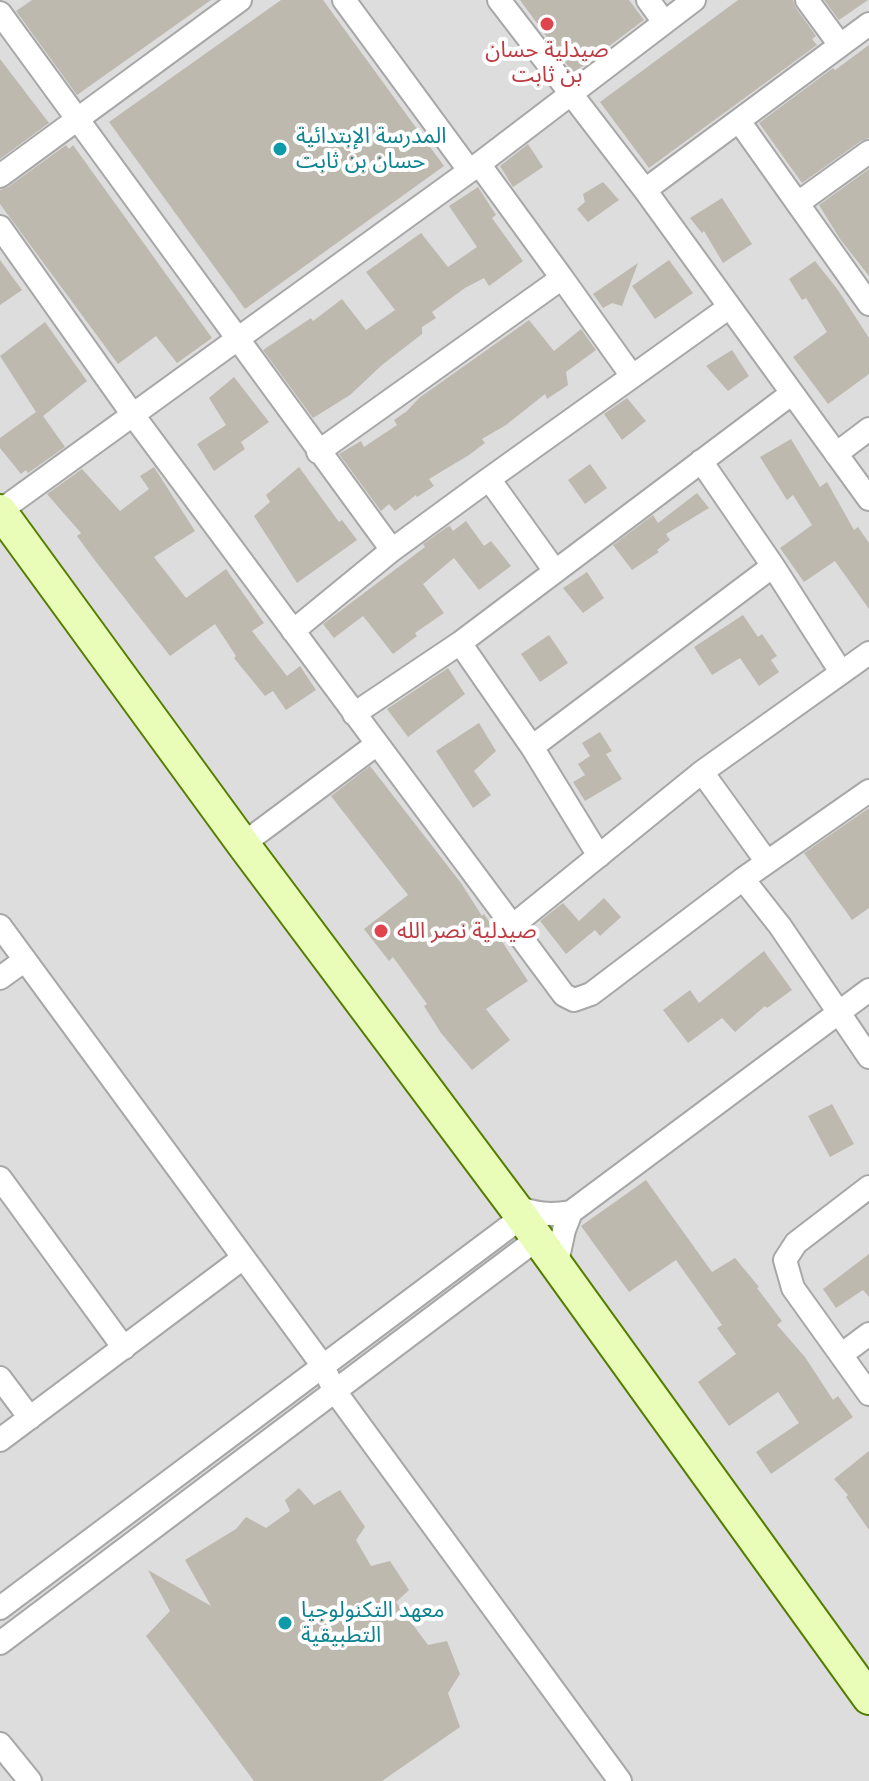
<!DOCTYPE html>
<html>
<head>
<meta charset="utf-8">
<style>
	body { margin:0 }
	canvas { display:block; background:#f1f0e6 }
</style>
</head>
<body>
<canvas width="869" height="1781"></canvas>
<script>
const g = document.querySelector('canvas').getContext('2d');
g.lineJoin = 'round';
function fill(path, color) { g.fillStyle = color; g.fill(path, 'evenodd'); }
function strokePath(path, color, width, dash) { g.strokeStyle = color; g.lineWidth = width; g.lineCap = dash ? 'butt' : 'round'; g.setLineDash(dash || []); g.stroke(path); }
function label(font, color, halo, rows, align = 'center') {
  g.font = font + ' Mulish,"Noto Sans Arabic",sans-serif'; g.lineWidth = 8; g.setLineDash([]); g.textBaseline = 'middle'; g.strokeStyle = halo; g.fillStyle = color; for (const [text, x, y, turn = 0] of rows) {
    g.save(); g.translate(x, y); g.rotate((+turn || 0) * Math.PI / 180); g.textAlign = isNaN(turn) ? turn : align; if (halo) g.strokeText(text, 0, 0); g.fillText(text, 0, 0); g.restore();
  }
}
const residential = new Path2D(`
	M 0,0 L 869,0 L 869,1781 L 0,1781 Z`);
const building = new Path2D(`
	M 32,0 L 211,0 L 77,95 L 16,11 Z
	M 281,0 L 323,0 L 444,166 L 245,309 L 109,122 Z
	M 520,0 L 629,0 L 644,20 L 573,73 Z
	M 738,0 L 793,0 L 796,8 L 816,36 L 812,39 L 817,45 L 649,168 L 600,102 Z
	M 824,0 L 868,0 L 839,20 Z
	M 869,45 L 869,138 L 861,141 L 802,183 L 759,123 L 833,68 L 835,70 Z
	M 0,59 L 49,123 L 0,159 Z
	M 528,144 L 543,167 L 513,187 L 500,166 Z
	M 66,145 L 69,149 L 73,145 L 212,338 L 177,363 L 156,336 L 118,364 L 0,204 L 0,190 L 8,187 Z
	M 869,169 L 869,276 L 840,239 L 819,205 Z
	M 603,182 L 619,200 L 588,222 L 577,209 L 585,202 L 583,194 Z
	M 478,187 L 496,215 L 492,218 L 523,261 L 489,286 L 484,278 L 465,288 L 432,312 L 436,318 L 422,327 L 422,334 L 382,365 L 350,395 L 313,418 L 263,350 L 311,318 L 313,321 L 342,299 L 366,330 L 395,310 L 366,272 L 421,233 L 448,267 L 477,247 L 449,206 Z
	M 722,198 L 752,244 L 723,263 L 704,231 L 702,233 L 690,218 Z
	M 0,260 L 22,290 L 0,305 Z
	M 669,260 L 693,293 L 655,319 L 632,286 Z
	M 815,261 L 838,290 L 869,338 L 869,374 L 828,404 L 793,357 L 827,332 L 806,298 L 802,300 L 789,279 Z
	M 638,263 L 622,306 L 612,303 L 603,308 L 593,294 Z
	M 529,320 L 554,351 L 581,329 L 596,350 L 566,372 L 568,385 L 547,399 L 545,394 L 506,425 L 482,439 L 485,443 L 469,455 L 429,479 L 434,486 L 417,497 L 416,495 L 395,511 L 389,504 L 381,511 L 339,454 L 361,441 L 364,447 L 397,425 L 394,420 L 407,411 L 419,398 Z
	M 45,322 L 87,381 L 43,416 L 65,447 L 28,473 L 26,470 L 21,474 L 0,448 L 0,438 L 36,412 L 0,356 Z
	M 732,350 L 749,376 L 728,391 L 706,366 Z
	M 234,377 L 269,422 L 241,442 L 245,449 L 214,471 L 197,444 L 226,425 L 209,398 Z
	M 627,398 L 646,421 L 622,440 L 604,414 Z
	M 791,439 L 820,487 L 827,482 L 854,530 L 858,527 L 869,543 L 869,609 L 835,561 L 804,582 L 780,548 L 812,525 L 793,495 L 787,500 L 760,457 Z
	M 590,464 L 607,488 L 585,504 L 568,480 Z
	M 154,467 L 195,531 L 154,557 L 186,598 L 226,569 L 264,623 L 252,631 L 287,676 L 300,666 L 316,690 L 286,710 L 273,691 L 265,696 L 234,658 L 236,656 L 215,624 L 170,656 L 93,558 L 77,536 L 81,533 L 47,494 L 82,469 L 120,511 L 149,489 L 140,476 Z
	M 299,467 L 339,522 L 342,520 L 357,540 L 297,583 L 254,516 L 270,502 L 266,495 Z
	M 697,493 L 709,508 L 666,534 L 670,540 L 657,550 L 659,552 L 632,570 L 613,545 L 653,515 L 658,523 Z
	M 466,521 L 484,546 L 491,541 L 511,566 L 479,590 L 454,558 L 423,584 L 444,613 L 415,633 L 417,636 L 393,654 L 363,616 L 334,638 L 323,624 L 425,547 L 423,544 L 447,527 L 450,526 L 453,531 Z
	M 587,572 L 604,598 L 583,613 L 563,588 Z
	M 743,615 L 758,637 L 762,634 L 777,656 L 771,660 L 779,672 L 759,686 L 740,658 L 712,675 L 694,647 Z
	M 549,635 L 568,663 L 540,682 L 521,654 Z
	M 448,668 L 465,694 L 408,737 L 387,709 Z
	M 479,723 L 496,751 L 474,771 L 491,795 L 473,808 L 436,751 Z
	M 600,732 L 612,751 L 606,754 L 622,779 L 585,801 L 573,782 L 585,775 L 578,764 L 590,756 L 582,743 Z
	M 370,766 L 461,883 L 482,916 L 484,914 L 528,981 L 486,1009 L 510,1040 L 472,1070 L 441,1033 L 424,1006 L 427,1004 L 393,957 L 389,961 L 364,929 L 408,895 L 331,796 Z
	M 869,808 L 869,908 L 852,920 L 804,853 Z
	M 604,898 L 621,917 L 600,936 L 595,930 L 566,954 L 540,921 L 563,903 L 579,921 Z
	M 764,951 L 792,990 L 767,1008 L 765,1006 L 735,1032 L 722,1018 L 688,1043 L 663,1010 L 690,990 L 699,1003 Z
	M 832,1104 L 854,1144 L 830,1157 L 808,1116 Z
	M 646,1180 L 712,1272 L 735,1258 L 759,1287 L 757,1288 L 782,1321 L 777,1325 L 805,1357 L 833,1400 L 838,1396 L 853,1417 L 771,1474 L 756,1452 L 799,1423 L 778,1392 L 729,1426 L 698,1382 L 736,1354 L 717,1328 L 722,1325 L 676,1260 L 629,1292 L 581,1226 Z
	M 869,1254 L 869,1297 L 863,1290 L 836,1308 L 823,1289 Z
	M 869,1451 L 869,1530 L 846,1497 L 848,1495 L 834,1479 Z
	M 299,1488 L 314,1505 L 340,1490 L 365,1527 L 356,1540 L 371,1566 L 390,1561 L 409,1590 L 396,1602 L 428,1645 L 447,1641 L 460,1674 L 448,1693 L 460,1727 L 382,1781 L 254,1781 L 146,1636 L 170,1611 L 148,1570 L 211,1606 L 185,1560 L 236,1529 L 246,1517 L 266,1528 L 290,1511 L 285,1500 Z`);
const minor = new Path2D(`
	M 344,0 L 469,170
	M 499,0 L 645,190 L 869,499
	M 648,0 L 664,22
	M 807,0 L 840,45
	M 0,13 L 392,550 L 489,479 L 555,571
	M 739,121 L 869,304
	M 0,176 L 240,0
	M 645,190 L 869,24
	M 798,203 L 869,152
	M 0,227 L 133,415 L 564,995 L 574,1000 L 591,994 L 743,879 L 869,791
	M 562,278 L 632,376
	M 318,452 L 562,278 L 479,164
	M 836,454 L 869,429
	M 701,461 L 773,566
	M 489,479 L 728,308
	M 0,511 L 479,164 L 694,0
	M 293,631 L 392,550
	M 460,643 L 791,394
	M 354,714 L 460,643 L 532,747 L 773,566 L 841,672
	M 532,747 L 599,856
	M 702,772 L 767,862
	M 243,844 L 377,744
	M 743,879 L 780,926 L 869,1057
	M 0,926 L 323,1366 L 334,1390 L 620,1781
	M 511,927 L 702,772 L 869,653
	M 0,978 L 25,960
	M 0,1178 L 124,1348
	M 869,1187 L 796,1243 L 785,1260 L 793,1288 L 869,1394
	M 514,1206 C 535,1214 550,1216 571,1212 L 869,990
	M 556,1267 L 564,1230 L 571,1212
	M 841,1355 L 869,1334
	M 0,1378 L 30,1418
	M 0,1440 L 243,1258
	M 0,1608 L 522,1217
	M 0,1643 L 537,1239
	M 0,1744 L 30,1781`);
const secondary = new Path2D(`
	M 0,511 L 243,844 L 514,1206 L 869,1698`);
const markers = [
	[547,24,8,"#e0444e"],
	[280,149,8,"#0f9aa8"],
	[381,931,8,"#e0444e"],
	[285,1623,8,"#0f9aa8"]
];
const healthNames = [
	["صيدلية حسان",547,50],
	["بن ثابت",547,75],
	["صيدلية نصر الله",397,931,"left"]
];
const cultureNames = [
	["المدرسة الإبتدائية",296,136],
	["حسان بن ثابت",296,161],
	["معهد التكنولوجيا",301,1610],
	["التطبيقية",301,1635]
];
fill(residential, '#dedddd');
fill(building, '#beb9af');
strokePath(minor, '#a7a7a7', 26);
strokePath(secondary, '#537e00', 36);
strokePath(minor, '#fff', 22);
strokePath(secondary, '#e9fcb8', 32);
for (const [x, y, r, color] of markers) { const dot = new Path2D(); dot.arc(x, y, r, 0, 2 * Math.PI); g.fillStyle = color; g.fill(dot); strokePath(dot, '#fff', 3); }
label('22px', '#be3a42', '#fff', healthNames);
label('22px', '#0d838f', '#fff', cultureNames, 'left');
</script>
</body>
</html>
